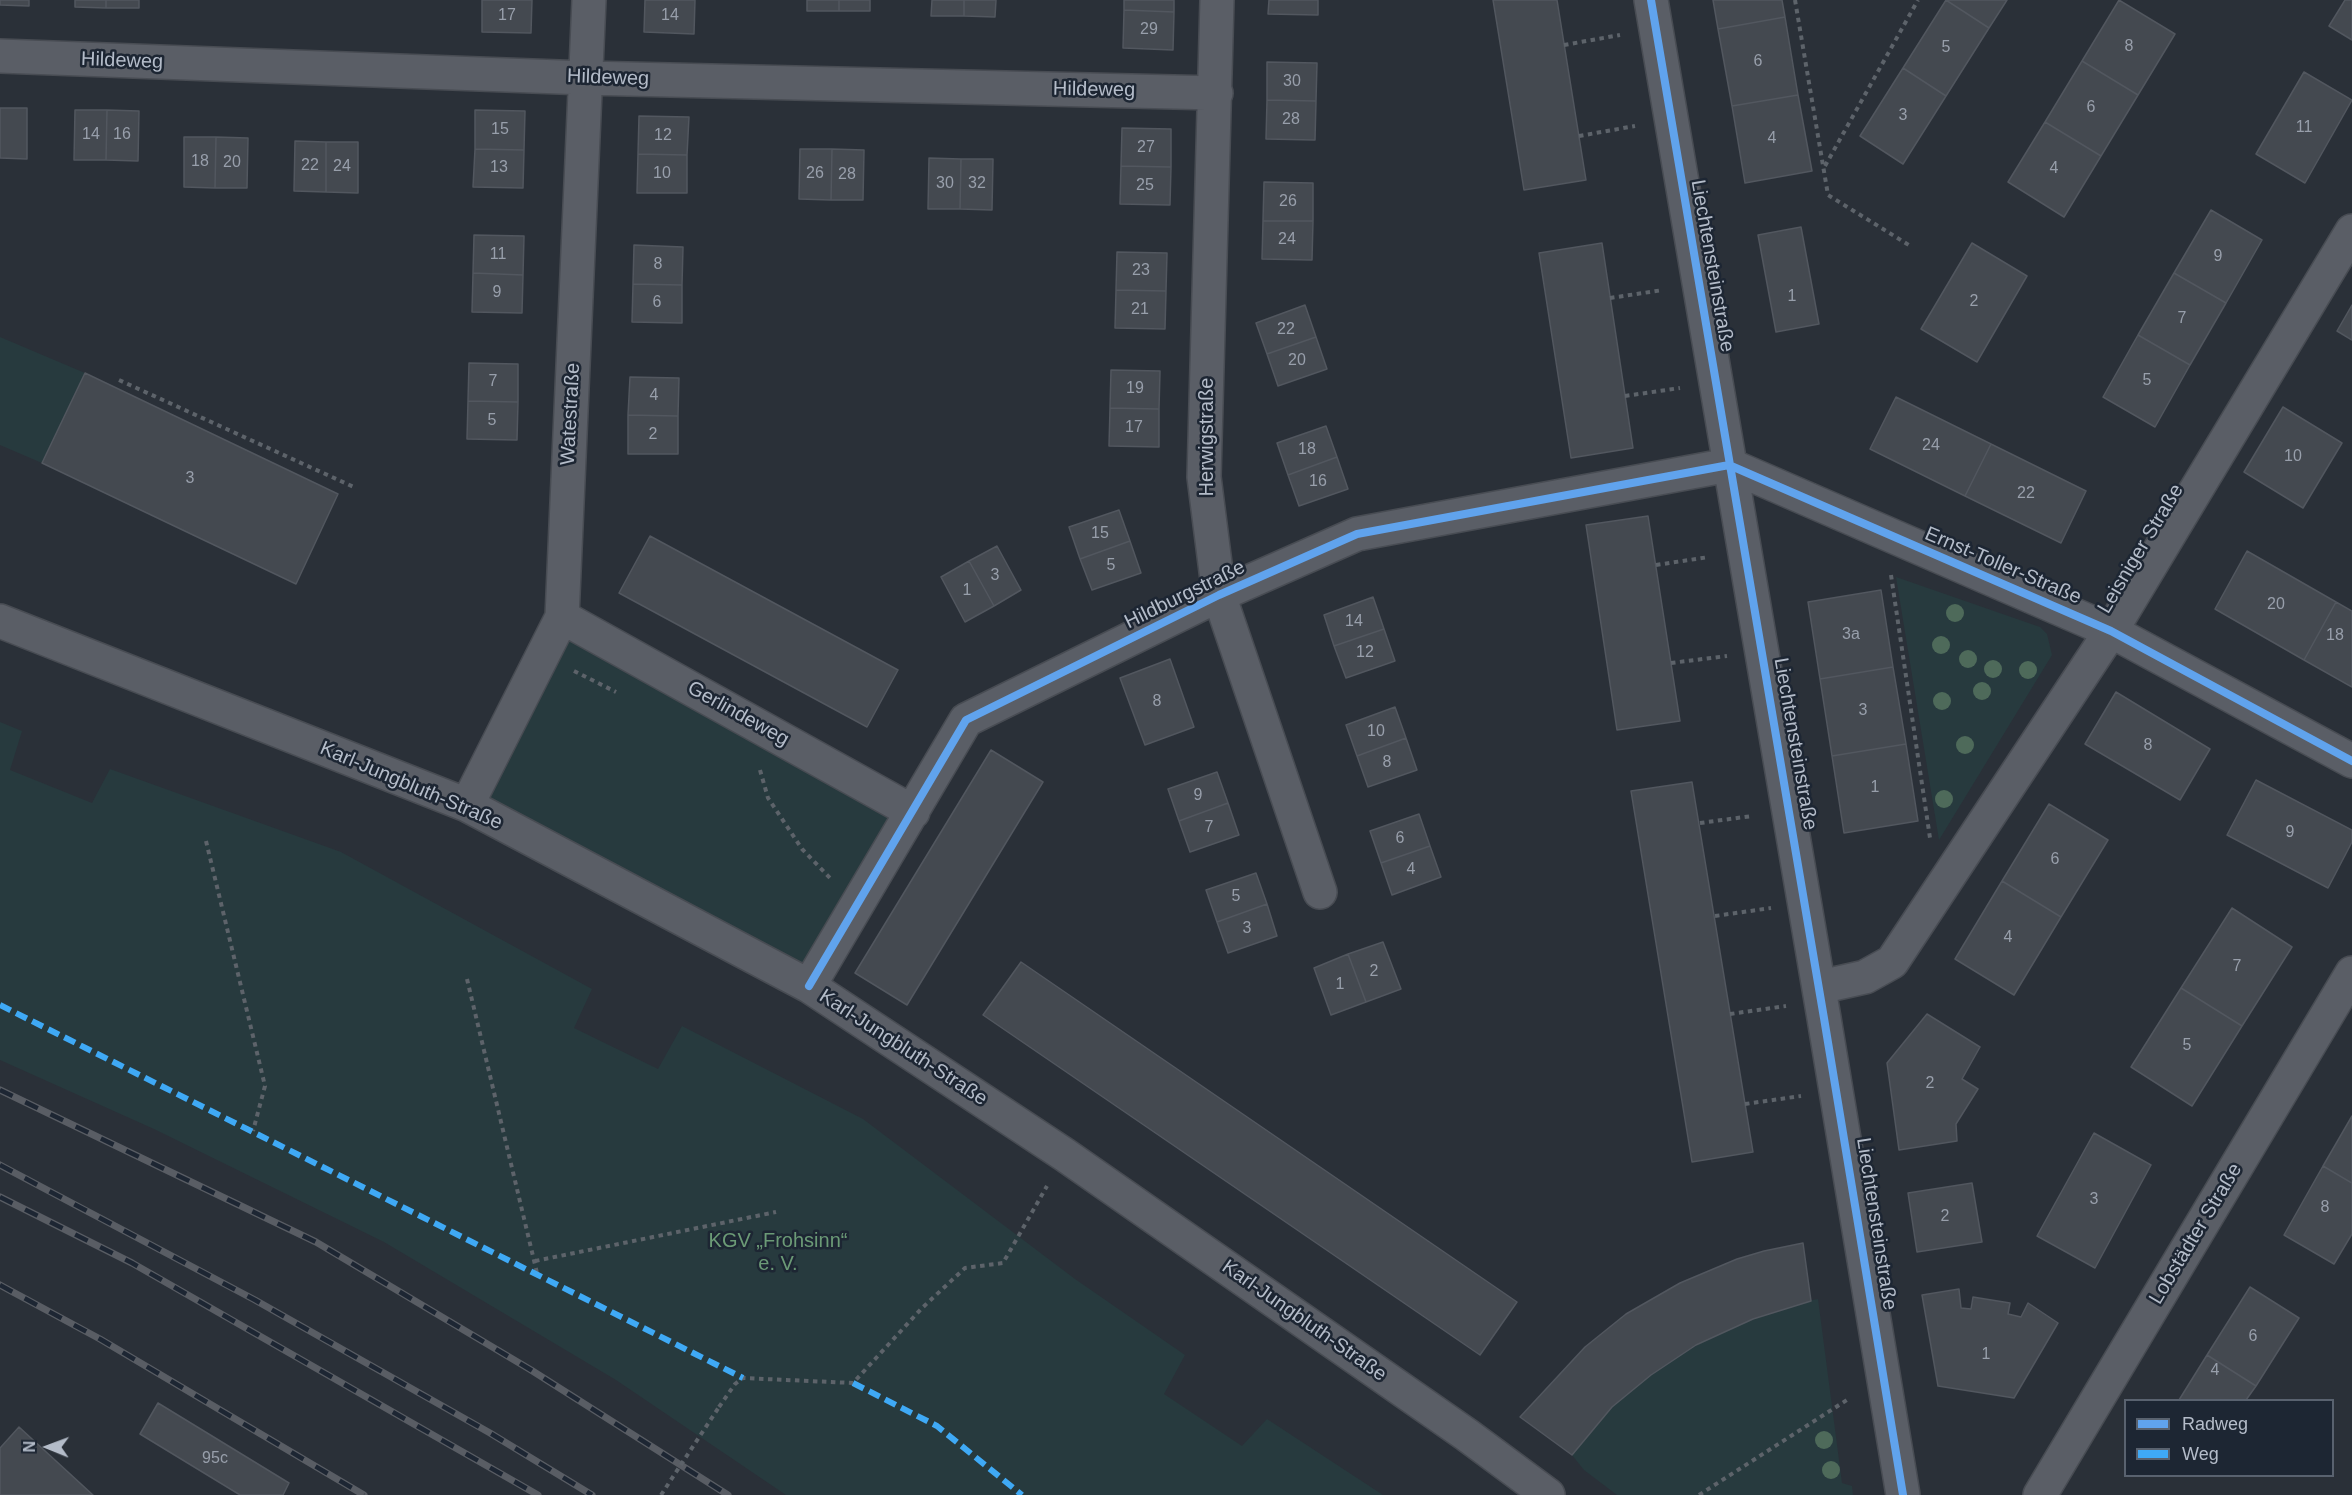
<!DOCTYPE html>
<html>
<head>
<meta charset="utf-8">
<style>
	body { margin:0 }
	#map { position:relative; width:2352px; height:1495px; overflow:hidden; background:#2a3038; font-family:Helvetica,sans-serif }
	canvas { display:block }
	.legend { position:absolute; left:2124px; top:1399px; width:210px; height:78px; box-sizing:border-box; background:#1d2633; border:2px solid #59626f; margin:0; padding:8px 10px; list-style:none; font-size:18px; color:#b4bcc9 }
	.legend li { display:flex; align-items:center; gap:12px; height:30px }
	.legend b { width:30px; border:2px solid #59626f }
	.north { position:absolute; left:18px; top:1417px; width:60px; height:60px; -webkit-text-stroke:4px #1d2633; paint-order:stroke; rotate:271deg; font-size:16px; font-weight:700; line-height:24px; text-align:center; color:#b4bcc9 }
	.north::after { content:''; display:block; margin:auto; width:21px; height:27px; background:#b4bcc9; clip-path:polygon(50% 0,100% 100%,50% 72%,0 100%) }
</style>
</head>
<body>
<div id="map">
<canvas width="2352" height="1495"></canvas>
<ul class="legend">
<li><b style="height:8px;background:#60a3ed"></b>Radweg</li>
<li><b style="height:8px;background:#3fa9f5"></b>Weg</li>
</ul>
<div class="north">N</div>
</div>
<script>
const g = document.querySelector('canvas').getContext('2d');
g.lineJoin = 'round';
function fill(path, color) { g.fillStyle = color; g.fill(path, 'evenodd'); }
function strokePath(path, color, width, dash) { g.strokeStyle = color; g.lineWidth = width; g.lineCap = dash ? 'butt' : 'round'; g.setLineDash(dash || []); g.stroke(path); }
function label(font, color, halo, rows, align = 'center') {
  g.font = font + ' Helvetica,sans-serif'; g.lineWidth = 5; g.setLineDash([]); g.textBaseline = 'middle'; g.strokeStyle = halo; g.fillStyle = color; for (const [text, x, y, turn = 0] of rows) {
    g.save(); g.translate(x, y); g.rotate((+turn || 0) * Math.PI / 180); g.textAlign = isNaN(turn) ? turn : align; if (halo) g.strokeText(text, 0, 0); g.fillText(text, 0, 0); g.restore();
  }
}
const green = new Path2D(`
	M 0,337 L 85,373 L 42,463 L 0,445 Z
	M 1896,577 L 2040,627 L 2047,634 L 2052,655 L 1939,840 Z
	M 562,617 L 913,812 L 809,986 L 467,805 Z
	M 0,722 L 22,731 L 10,770 L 92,803 L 110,769 L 341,852 L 592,989 L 574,1028 L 658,1069 L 682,1026 L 863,1119 L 1075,1279 L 1185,1355 L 1164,1394 L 1242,1446 L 1267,1419 L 1383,1495 L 786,1495 L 616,1380 L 384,1242 L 154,1129 L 0,1060 Z
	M 1818,1299 L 1842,1483 L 1852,1486 L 1853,1495 L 1617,1495 L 1584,1470 L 1572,1455 C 1585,1439 1598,1420 1613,1406 C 1666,1358 1747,1310 1818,1299 Z`);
const building = new Path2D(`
	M 0,0 L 29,0 L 29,6 L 0,5 Z
	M 75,0 L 106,0 L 106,8 L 75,7 Z
	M 106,0 L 139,0 L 139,8 L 106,8 Z
	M 482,0 L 532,0 L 531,33 L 482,32 Z
	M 645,0 L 695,0 L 694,34 L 644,32 Z
	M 807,0 L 839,0 L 839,11 L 807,11 Z
	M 839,0 L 870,0 L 870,11 L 839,11 Z
	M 932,0 L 964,0 L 964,16 L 931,16 Z
	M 964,0 L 996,0 L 995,17 L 964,16 Z
	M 1124,0 L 1174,0 L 1174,12 L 1124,10 Z
	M 1269,0 L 1318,0 L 1318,15 L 1268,14 Z
	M 1493,0 L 1557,0 L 1586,180 L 1524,190 Z
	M 1713,0 L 1782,0 L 1785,17 L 1718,29 Z
	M 1946,0 L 1989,28 L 1946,96 L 1903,68 Z
	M 1946,0 L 2007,0 L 1989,28 Z
	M 2119,0 L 2175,34 L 2138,95 L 2082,61 Z
	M 2345,0 L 2352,0 L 2352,40 L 2329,26 Z
	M 1124,10 L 1174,12 L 1173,50 L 1123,48 Z
	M 1785,17 L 1798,95 L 1732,106 L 1718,29 Z
	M 2082,61 L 2138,95 L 2101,156 L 2045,122 Z
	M 1267,62 L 1317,63 L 1316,101 L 1267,100 Z
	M 1903,68 L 1946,96 L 1903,164 L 1860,136 Z
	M 2304,72 L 2352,100 L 2305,183 L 2256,154 Z
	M 1798,95 L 1812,171 L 1745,183 L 1732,106 Z
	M 1267,100 L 1316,101 L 1315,140 L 1266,139 Z
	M 0,108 L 27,108 L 27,159 L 0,158 Z
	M 75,110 L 107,110 L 106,160 L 74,160 Z
	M 107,110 L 139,111 L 138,161 L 106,160 Z
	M 475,110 L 525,111 L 524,150 L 475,149 Z
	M 639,116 L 689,117 L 687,155 L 638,154 Z
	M 2045,122 L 2101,156 L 2064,217 L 2008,182 Z
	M 1122,128 L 1171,129 L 1171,167 L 1121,166 Z
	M 184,137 L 216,137 L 215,188 L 184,187 Z
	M 216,137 L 248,138 L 247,188 L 215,188 Z
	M 295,141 L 326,142 L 326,192 L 294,191 Z
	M 326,142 L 358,142 L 358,193 L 326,192 Z
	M 475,149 L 524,150 L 523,188 L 473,187 Z
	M 800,149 L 832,149 L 831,200 L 799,199 Z
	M 832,149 L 864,150 L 863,200 L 831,200 Z
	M 638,154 L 687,155 L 687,193 L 637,193 Z
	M 929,158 L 961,159 L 960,209 L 928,209 Z
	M 961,159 L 993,159 L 992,210 L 960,209 Z
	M 1121,166 L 1171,167 L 1170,205 L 1120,204 Z
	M 1264,182 L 1313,183 L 1313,221 L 1263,221 Z
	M 2211,210 L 2262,240 L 2226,303 L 2174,273 Z
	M 1263,221 L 1313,221 L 1312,260 L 1262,259 Z
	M 1801,227 L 1819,324 L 1776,332 L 1758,235 Z
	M 474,235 L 524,236 L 523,275 L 473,273 Z
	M 1602,243 L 1633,448 L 1571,458 L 1539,253 Z
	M 1972,243 L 2027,276 L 1977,362 L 1921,329 Z
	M 634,245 L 683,247 L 682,285 L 633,284 Z
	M 1117,252 L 1167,253 L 1166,291 L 1116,290 Z
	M 473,273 L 523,275 L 522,313 L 472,312 Z
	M 2174,273 L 2226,303 L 2190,365 L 2138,335 Z
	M 633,284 L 682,285 L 682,323 L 632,322 Z
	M 1116,290 L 1166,291 L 1165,329 L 1115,328 Z
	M 1305,305 L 1316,337 L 1267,354 L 1256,323 Z
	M 2352,305 L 2352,340 L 2337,331 Z
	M 2138,335 L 2190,365 L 2155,427 L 2103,397 Z
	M 1316,337 L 1327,369 L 1278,386 L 1267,354 Z
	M 469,363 L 518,364 L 518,402 L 468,401 Z
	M 1111,370 L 1160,371 L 1159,409 L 1110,408 Z
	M 85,373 L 338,494 L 296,584 L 42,463 Z
	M 630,377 L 679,378 L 678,416 L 628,415 Z
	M 1896,397 L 1991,444 L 1965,496 L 1870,449 Z
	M 468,401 L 518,402 L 517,440 L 467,439 Z
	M 2283,407 L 2342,443 L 2303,508 L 2244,472 Z
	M 1110,408 L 1159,409 L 1159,447 L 1109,446 Z
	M 628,415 L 678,416 L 678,454 L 628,454 Z
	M 1326,426 L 1337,457 L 1288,475 L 1277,443 Z
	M 1991,444 L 2086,491 L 2061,543 L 1965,496 Z
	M 1337,457 L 1348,489 L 1299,506 L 1288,475 Z
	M 1119,510 L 1130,541 L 1080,559 L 1069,527 Z
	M 1648,516 L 1680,721 L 1617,730 L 1586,525 Z
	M 650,536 L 898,670 L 867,727 L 619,593 Z
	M 1130,541 L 1141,573 L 1092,590 L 1080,559 Z
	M 997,546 L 1021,590 L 994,606 L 969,561 Z
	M 2247,551 L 2336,602 L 2304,660 L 2215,609 Z
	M 969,561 L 994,606 L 965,622 L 941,577 Z
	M 1881,590 L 1893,667 L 1820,679 L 1808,602 Z
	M 1373,597 L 1384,629 L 1334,646 L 1324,615 Z
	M 2336,602 L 2352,611 L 2352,687 L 2304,660 Z
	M 1384,629 L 1395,661 L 1346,678 L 1334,646 Z
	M 1170,659 L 1194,727 L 1145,745 L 1120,678 Z
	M 1893,667 L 1906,744 L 1832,756 L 1820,679 Z
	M 2116,692 L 2210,749 L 2180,800 L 2085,744 Z
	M 1395,707 L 1406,738 L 1357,756 L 1346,725 Z
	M 1406,738 L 1417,770 L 1368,787 L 1357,756 Z
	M 1906,744 L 1918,821 L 1844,833 L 1832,756 Z
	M 991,750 L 1043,782 L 907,1005 L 855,973 Z
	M 1217,772 L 1228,803 L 1179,821 L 1168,789 Z
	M 2256,780 L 2352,830 L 2352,842 L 2328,888 L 2227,835 Z
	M 1692,782 L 1753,1152 L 1692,1162 L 1631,791 Z
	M 1228,803 L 1239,835 L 1190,852 L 1179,821 Z
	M 2049,804 L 2108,840 L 2061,917 L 2002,881 Z
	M 1419,814 L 1430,846 L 1381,863 L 1370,831 Z
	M 1430,846 L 1441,877 L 1392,895 L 1381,863 Z
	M 1256,873 L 1267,904 L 1217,922 L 1206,890 Z
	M 2002,881 L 2061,917 L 2014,995 L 1955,959 Z
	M 1267,904 L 1277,936 L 1228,953 L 1217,922 Z
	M 2232,908 L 2292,947 L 2242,1026 L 2181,988 Z
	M 1383,942 L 1401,989 L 1366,1002 L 1348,954 Z
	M 1348,954 L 1366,1002 L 1331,1015 L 1314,968 Z
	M 1021,962 L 1517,1302 L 1480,1355 L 983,1015 Z
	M 2181,988 L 2242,1026 L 2192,1106 L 2131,1067 Z
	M 1927,1014 L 1980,1047 L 1962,1079 L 1978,1089 L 1956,1124 L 1957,1141 L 1899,1150 L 1887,1063 Z
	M 2352,1116 L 2352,1183 L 2323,1166 Z
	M 2094,1133 L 2151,1165 L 2095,1268 L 2037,1236 Z
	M 2323,1166 L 2352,1183 L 2352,1234 L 2334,1264 L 2284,1235 Z
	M 1972,1183 L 1982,1242 L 1917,1252 L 1908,1193 Z
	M 1803,1243 L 1811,1301 L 1753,1319 L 1696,1345 L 1651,1375 L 1612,1407 L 1572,1455 L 1520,1417 L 1585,1347 L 1626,1314 L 1680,1283 L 1737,1259 L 1764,1251 Z
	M 2250,1287 L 2299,1318 L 2256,1386 L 2207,1355 Z
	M 1959,1289 L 1961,1308 L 1971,1309 L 1973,1297 L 2010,1303 L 2008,1314 L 2021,1317 L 2028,1303 L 2058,1323 L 2014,1398 L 1938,1386 L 1922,1295 Z
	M 2207,1355 L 2256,1386 L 2246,1400 L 2179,1400 Z
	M 158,1403 L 289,1483 L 283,1495 L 240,1495 L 140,1434 Z
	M 19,1427 L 93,1495 L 0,1495 L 0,1448 Z`);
const path = new Path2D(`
	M 1795,0 L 1828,195 L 1912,247
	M 1564,45 L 1620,35
	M 1579,136 L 1635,126
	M 1825,166 L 1918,0
	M 1610,298 L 1663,290
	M 119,380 L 356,488
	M 1625,396 L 1680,388
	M 1656,565 L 1709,557
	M 1891,575 L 1930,838
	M 1671,663 L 1727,656
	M 574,671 L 616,692
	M 760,770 L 768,798 L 802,849 L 830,878
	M 1700,823 L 1752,816
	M 206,841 L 265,1086 L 253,1131
	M 1715,916 L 1771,908
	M 467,979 L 537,1273
	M 1730,1014 L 1786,1006
	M 1745,1104 L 1801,1096
	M 535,1261 L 776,1212
	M 719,1407 L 735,1384 L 743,1378 L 853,1383 L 922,1308 L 965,1268 L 1003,1263 L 1047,1186
	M 1699,1495 L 1850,1398`);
const minor = new Path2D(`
	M 1217,0 L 1204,477 L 1219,595 L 1320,892
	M 1651,0 C 1733,499 1823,996 1903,1495
	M 0,56 L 586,78 L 1216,93
	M 562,617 L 913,812
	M 0,621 L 467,805 L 809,986 L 1065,1155 L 1467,1435 L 1548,1495
	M 467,805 L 562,617 L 589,0
	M 809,986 L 966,720 L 1219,595 L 1357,534 L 1729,465 L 2111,631 L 2352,761
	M 1820,987 L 1865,977 L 1892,962 L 2111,631 L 2352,231
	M 2040,1495 L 2352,973`);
const rail = new Path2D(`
	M 0,1090 L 316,1242 L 531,1370 L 728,1495
	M 0,1165 L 255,1300 L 490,1433 L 592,1495
	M 0,1197 L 132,1263 L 538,1495
	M 0,1285 L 100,1339 L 364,1495`);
const pathBridge = new Path2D(`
	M 661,1495 L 719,1407`);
const quiet = new Path2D(`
	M 0,1005 L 743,1378
	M 853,1383 L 937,1426 L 1022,1495`);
const cycleway = new Path2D(`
	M 1651,0 C 1733,499 1823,996 1903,1495
	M 809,986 L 966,720 L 1219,595 L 1357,534 L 1729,465 L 2111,631 L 2352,761`);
const trees = [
	[1955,613],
	[1941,645],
	[1968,659],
	[1993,669],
	[2028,670],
	[1982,691],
	[1942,701],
	[1965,745],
	[1944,799],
	[1824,1440],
	[1831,1470]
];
const numberNames = [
	["17",507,16],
	["14",670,16],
	["29",1149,30],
	["8",2129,47],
	["5",1946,48],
	["6",1758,62],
	["30",1292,82],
	["6",2091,108],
	["3",1903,116],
	["28",1291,120],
	["11",2304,128],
	["15",500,130],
	["14",91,135],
	["16",122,135],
	["12",663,136],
	["4",1772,139],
	["27",1146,148],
	["18",200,162],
	["20",232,163],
	["22",310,166],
	["24",342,167],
	["13",499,168],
	["4",2054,169],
	["10",662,174],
	["26",815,174],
	["28",847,175],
	["30",945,184],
	["32",977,184],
	["25",1145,186],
	["26",1288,202],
	["24",1287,240],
	["11",498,255],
	["9",2218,257],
	["8",658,265],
	["23",1141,271],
	["9",497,293],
	["1",1792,297],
	["2",1974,302],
	["6",657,303],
	["21",1140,310],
	["7",2182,319],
	["22",1286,330],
	["20",1297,361],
	["5",2147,381],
	["7",493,382],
	["19",1135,389],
	["4",654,396],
	["5",492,421],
	["17",1134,428],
	["2",653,435],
	["24",1931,446],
	["18",1307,450],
	["10",2293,457],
	["3",190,479],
	["16",1318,482],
	["22",2026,494],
	["15",1100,534],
	["5",1111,566],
	["3",995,576],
	["1",967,591],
	["20",2276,605],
	["14",1354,622],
	["3a",1851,635],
	["18",2335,636],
	["12",1365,653],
	["8",1157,702],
	["3",1863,711],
	["10",1376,732],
	["8",2148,746],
	["8",1387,763],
	["1",1875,788],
	["9",1198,796],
	["7",1209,828],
	["9",2290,833],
	["6",1400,839],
	["6",2055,860],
	["4",1411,870],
	["5",1236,897],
	["3",1247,929],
	["4",2008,938],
	["7",2237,967],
	["2",1374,972],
	["1",1340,985],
	["5",2187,1046],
	["2",1930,1084],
	["3",2094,1200],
	["8",2325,1208],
	["2",1945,1217],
	["6",2253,1337],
	["1",1986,1355],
	["4",2215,1371],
	["95c",215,1459]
];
const streetNames = [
	["Hildeweg",122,61,2],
	["Hildeweg",608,78,2],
	["Hildeweg",1094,90,1],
	["Liechtensteinstraße",1712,266,80],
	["Watestraße",571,414,-87],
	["Herwigstraße",1207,437,-90],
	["Leisniger Straße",2141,549,-59],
	["Ernst-Toller-Straße",2003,566,23],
	["Hildburgstraße",1185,595,-26],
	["Gerlindeweg",738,714,29],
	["Liechtensteinstraße",1795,744,80],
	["Karl-Jungbluth-Straße",411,786,23],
	["Karl-Jungbluth-Straße",903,1048,33],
	["Liechtensteinstraße",1876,1224,81],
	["Lobstädter Straße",2196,1234,-59],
	["Karl-Jungbluth-Straße",1304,1321,35]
];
const parkNames = [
	["KGV „Frohsinn“",778,1241],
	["e. V.",778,1264]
];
fill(green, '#273a3e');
fill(building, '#444950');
strokePath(building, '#52575f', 1.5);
strokePath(minor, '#484c53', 36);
strokePath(path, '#5d636a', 4, [4.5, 4.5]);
strokePath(minor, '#5a5e66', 33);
strokePath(rail, '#595d64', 7);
strokePath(rail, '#1d2633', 4.5, [14]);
strokePath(pathBridge, '#5d636a', 4, [4.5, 4.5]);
strokePath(quiet, '#3fa9f5', 6, [12, 6]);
strokePath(cycleway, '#60a3ed', 8);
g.fillStyle = '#4e6a5a';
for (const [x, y] of trees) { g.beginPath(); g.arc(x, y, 9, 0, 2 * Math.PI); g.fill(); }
label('16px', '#989fab', null, numberNames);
label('20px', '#b4bcc9', '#1d2633', streetNames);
label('20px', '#6b9a76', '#1d2633', parkNames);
</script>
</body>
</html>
